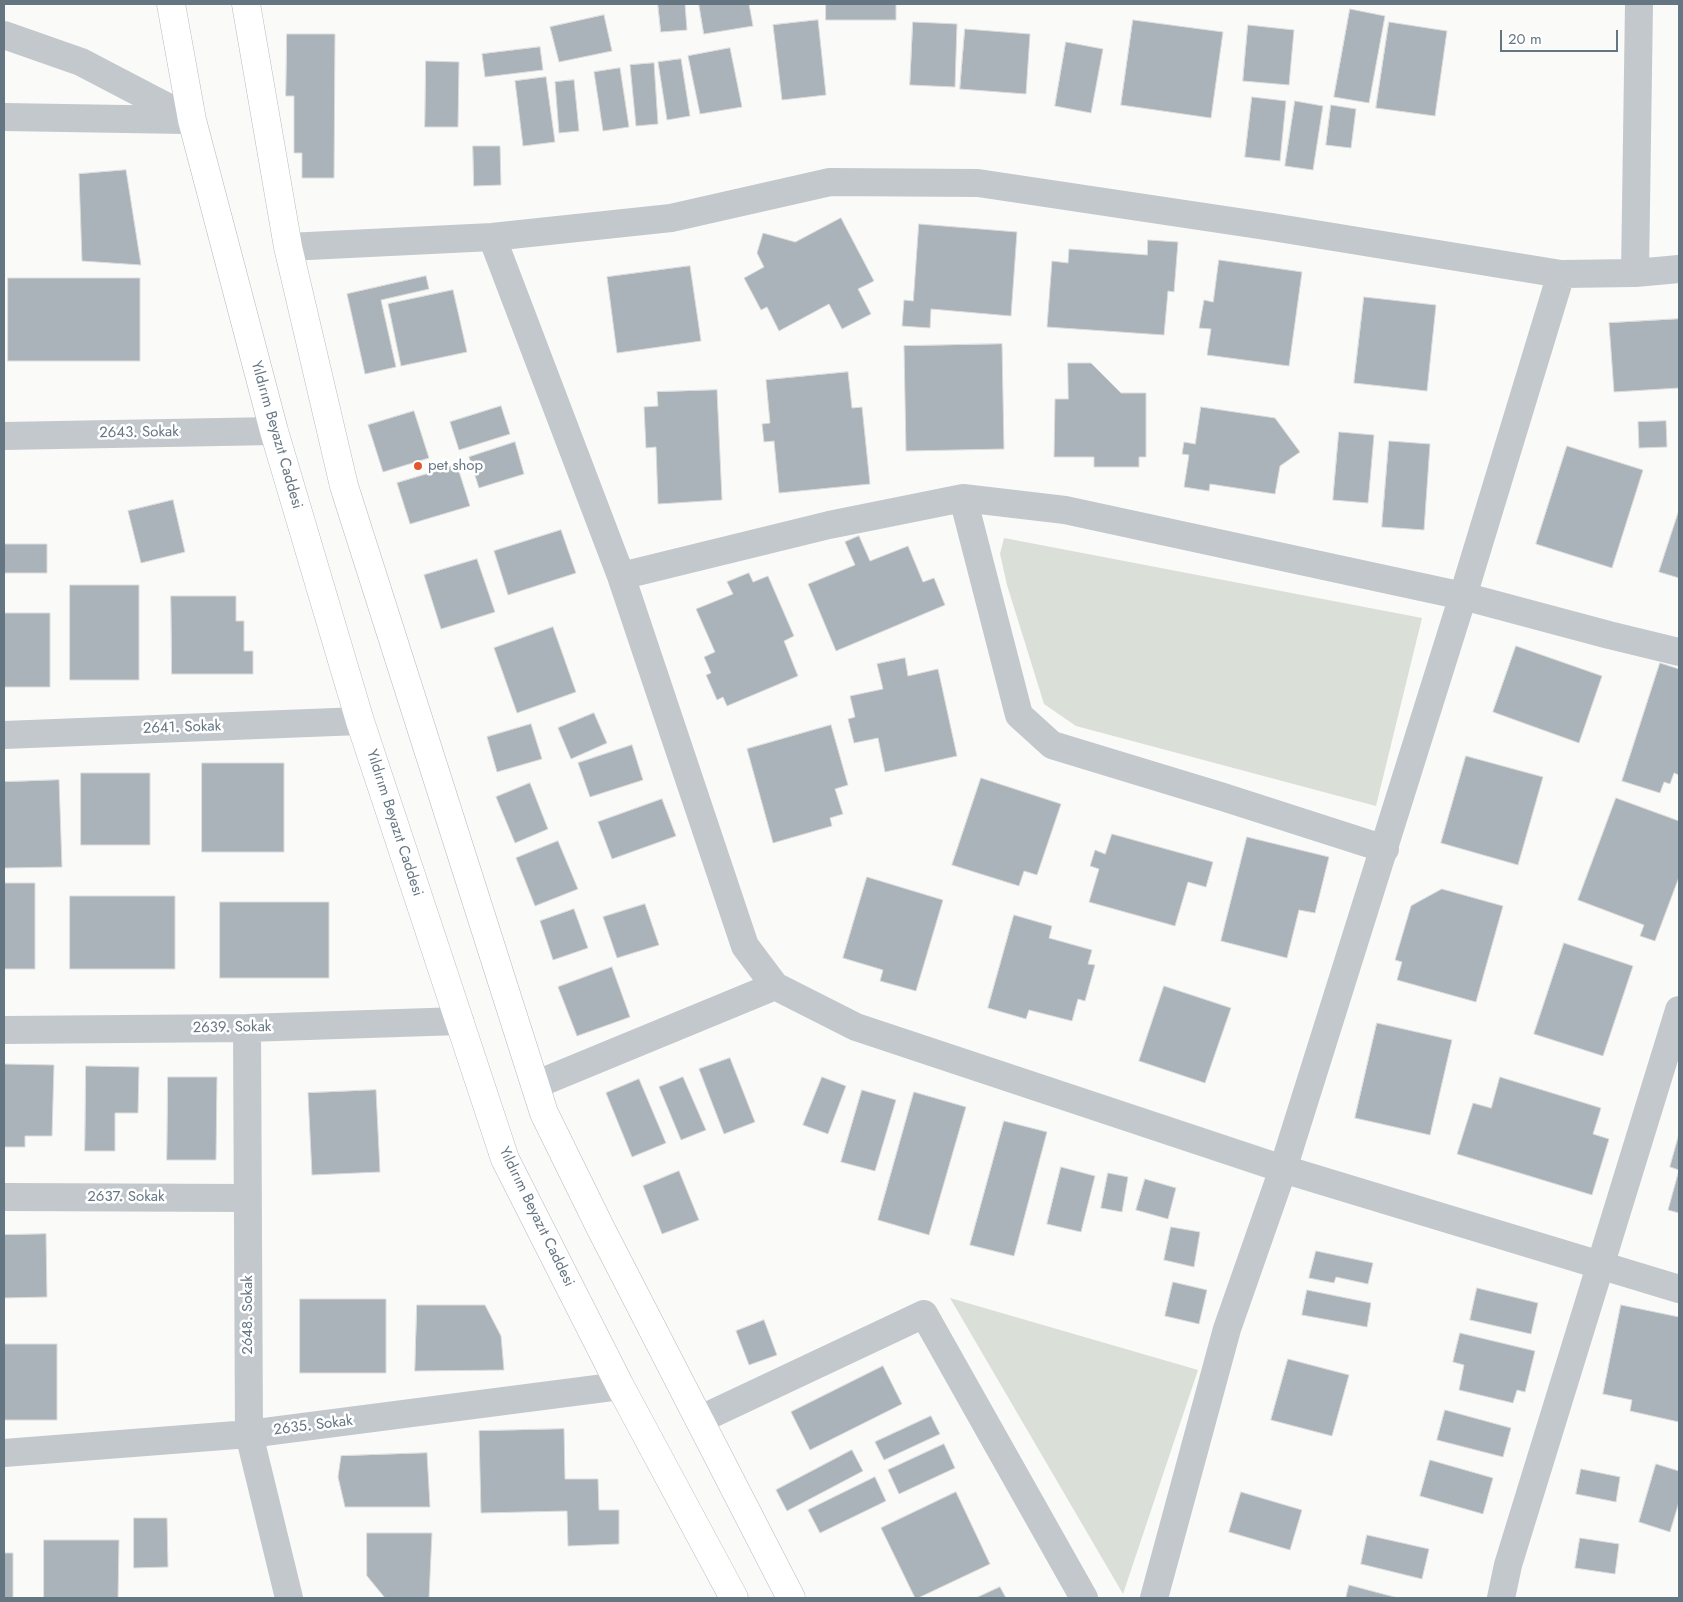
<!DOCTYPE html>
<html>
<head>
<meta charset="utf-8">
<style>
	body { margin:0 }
	#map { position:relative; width:1683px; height:1602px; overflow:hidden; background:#fafaf8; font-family:Jost,sans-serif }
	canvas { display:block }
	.frame { position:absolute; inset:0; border:5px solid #657683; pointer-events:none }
	.scale { position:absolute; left:1500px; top:30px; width:118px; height:22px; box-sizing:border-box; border:2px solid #657683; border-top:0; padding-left:6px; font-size:15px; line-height:18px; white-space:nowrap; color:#657683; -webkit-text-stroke:4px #fff; paint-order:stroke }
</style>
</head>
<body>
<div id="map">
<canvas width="1683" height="1602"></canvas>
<div class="frame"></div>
<div class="scale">20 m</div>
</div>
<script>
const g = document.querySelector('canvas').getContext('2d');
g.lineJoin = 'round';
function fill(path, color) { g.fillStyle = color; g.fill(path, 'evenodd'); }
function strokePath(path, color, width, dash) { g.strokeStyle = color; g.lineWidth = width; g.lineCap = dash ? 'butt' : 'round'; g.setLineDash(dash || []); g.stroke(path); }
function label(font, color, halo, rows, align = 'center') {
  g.font = font + ' Jost,sans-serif'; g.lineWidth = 5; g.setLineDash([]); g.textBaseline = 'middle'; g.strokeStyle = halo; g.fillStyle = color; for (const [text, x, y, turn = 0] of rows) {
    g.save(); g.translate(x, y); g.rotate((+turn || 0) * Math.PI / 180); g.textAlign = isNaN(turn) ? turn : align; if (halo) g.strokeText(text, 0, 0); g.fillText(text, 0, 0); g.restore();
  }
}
const green = new Path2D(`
	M 1004,538 L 1422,618 L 1376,806 L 1076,726 L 1044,704 L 1007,585 L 1000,554 Z
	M 950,1298 L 1198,1370 L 1123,1594 Z`);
const building = new Path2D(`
	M 658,4 L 685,4 L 687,30 L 661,32 Z
	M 699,4 L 749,4 L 753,26 L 704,34 Z
	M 826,4 L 896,4 L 896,20 L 826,20 Z
	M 1350,9 L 1385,16 L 1369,103 L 1334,97 Z
	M 604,15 L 612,51 L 559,62 L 550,27 Z
	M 818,20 L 826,95 L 782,100 L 773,25 Z
	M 1133,20 L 1223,32 L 1211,118 L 1121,105 Z
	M 913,22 L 957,24 L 955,87 L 910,85 Z
	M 1389,22 L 1447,31 L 1435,116 L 1376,108 Z
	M 1248,25 L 1294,30 L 1289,85 L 1243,81 Z
	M 965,29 L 1030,34 L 1026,94 L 960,89 Z
	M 287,34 L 335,34 L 334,178 L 302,178 L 302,153 L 294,153 L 294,96 L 286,96 Z
	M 1066,42 L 1103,49 L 1091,113 L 1055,106 Z
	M 540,47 L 543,70 L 485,77 L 482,54 Z
	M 730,48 L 742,107 L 700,114 L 688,56 Z
	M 681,59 L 690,116 L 667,120 L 658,62 Z
	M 426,61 L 459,62 L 458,127 L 425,127 Z
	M 654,63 L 658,124 L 636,126 L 630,65 Z
	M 620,68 L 629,127 L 603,131 L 594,72 Z
	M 546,77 L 555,142 L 523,146 L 515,81 Z
	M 574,80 L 579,131 L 559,133 L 555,82 Z
	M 1252,97 L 1286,101 L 1280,161 L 1245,157 Z
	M 1295,101 L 1323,106 L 1313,170 L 1285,166 Z
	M 1331,105 L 1356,109 L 1351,148 L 1326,145 Z
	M 473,146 L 500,146 L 501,185 L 474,186 Z
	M 126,170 L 141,265 L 82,261 L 79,174 Z
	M 841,218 L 874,281 L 858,289 L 871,314 L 842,329 L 829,304 L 779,331 L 767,307 L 761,310 L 744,278 L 764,267 L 757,253 L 763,233 L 795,242 Z
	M 919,224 L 1017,232 L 1011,316 L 931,309 L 930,328 L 902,326 L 904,300 L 913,301 Z
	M 1148,240 L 1178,242 L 1174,292 L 1168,291 L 1164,335 L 1047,327 L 1052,261 L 1068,263 L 1069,249 L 1147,255 Z
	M 1219,260 L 1302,272 L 1289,366 L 1207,355 L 1211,329 L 1199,328 L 1204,300 L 1213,302 Z
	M 690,266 L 701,341 L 617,353 L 607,277 Z
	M 426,276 L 429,289 L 381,300 L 396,367 L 365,374 L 347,294 Z
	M 8,278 L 140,278 L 140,361 L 8,361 Z
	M 453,290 L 467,352 L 401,366 L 388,304 Z
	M 1364,297 L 1436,305 L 1427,391 L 1354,383 Z
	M 1679,319 L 1679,388 L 1614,392 L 1609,323 Z
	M 1002,344 L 1004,449 L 906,451 L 904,346 Z
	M 1068,363 L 1091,363 L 1121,393 L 1146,393 L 1146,457 L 1139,457 L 1139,467 L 1094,467 L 1094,457 L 1054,457 L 1055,399 L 1068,399 Z
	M 848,372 L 852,408 L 862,407 L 870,484 L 779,493 L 774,441 L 764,442 L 762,424 L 770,423 L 766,380 Z
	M 717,390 L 722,500 L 658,504 L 656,447 L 646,448 L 644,407 L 658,406 L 657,392 Z
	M 501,406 L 510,434 L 459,450 L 450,422 Z
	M 1201,407 L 1275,418 L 1300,452 L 1280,466 L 1275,494 L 1210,484 L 1209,491 L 1184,487 L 1189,455 L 1182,454 L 1184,442 L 1195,444 Z
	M 414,411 L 429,458 L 383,472 L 368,425 Z
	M 1666,421 L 1667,447 L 1639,448 L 1638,422 Z
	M 1339,432 L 1374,435 L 1368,503 L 1333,500 Z
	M 1389,441 L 1430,444 L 1424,530 L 1382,527 Z
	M 515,442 L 524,474 L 479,488 L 469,457 Z
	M 1567,446 L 1643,470 L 1612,568 L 1536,544 Z
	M 457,465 L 470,506 L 410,524 L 397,483 Z
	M 173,500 L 185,552 L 141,563 L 128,511 Z
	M 1679,510 L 1679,578 L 1659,572 Z
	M 561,530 L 576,573 L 508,595 L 494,551 Z
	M 859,536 L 870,561 L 908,546 L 923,582 L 934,578 L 945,605 L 836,651 L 808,584 L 855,565 L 845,542 Z
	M 4,544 L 47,544 L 47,573 L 4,573 Z
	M 477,559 L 495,612 L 441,629 L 424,575 Z
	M 749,573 L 753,582 L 768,576 L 794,636 L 784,641 L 798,676 L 727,706 L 723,697 L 717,700 L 706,675 L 711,673 L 704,657 L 715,652 L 696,609 L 733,594 L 727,582 Z
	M 70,585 L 139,585 L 139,680 L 70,680 Z
	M 171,596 L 236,596 L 236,621 L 244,621 L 244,651 L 253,651 L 253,674 L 172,674 Z
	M 4,613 L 50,613 L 50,687 L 4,687 Z
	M 553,627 L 576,692 L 517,713 L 494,648 Z
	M 1516,646 L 1602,676 L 1579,743 L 1493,712 Z
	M 905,658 L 908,676 L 938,669 L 957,756 L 885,772 L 878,738 L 854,743 L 848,719 L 855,717 L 850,696 L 883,689 L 877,664 Z
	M 1660,663 L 1679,669 L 1679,775 L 1674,773 L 1670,784 L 1664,782 L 1660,793 L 1622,781 Z
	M 594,713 L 607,743 L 571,759 L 558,728 Z
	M 531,724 L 542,759 L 497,772 L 487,737 Z
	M 831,725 L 848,785 L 835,789 L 843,814 L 830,818 L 832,826 L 773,843 L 747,749 Z
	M 632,745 L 643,780 L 590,797 L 578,763 Z
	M 1466,756 L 1543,777 L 1518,865 L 1441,843 Z
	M 202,763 L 284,763 L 284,852 L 202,852 Z
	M 81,773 L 150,773 L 150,845 L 81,845 Z
	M 981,778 L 1061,804 L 1037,875 L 1024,871 L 1019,886 L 952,865 Z
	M 59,780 L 62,867 L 4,868 L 4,782 Z
	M 530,783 L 548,829 L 515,843 L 496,797 Z
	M 1616,798 L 1679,821 L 1679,877 L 1655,941 L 1640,936 L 1644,925 L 1578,900 Z
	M 662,799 L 676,836 L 612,859 L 598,822 Z
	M 1112,834 L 1213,862 L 1206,887 L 1188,882 L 1175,926 L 1089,902 L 1099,869 L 1090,866 L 1095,850 L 1105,854 Z
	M 1247,837 L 1329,857 L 1315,913 L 1299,910 L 1287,958 L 1221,941 Z
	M 558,841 L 578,889 L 535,906 L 516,858 Z
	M 867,877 L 943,900 L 916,991 L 880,981 L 883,970 L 843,958 Z
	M 4,883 L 35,883 L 35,969 L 4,969 Z
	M 1442,889 L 1503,906 L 1476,1002 L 1397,980 L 1402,962 L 1395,960 L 1411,906 Z
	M 70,896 L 175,896 L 175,969 L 70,969 Z
	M 220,902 L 329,902 L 329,978 L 220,978 Z
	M 645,904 L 659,945 L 617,958 L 603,917 Z
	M 574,909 L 588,948 L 553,960 L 540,921 Z
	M 1014,915 L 1052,926 L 1049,938 L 1092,950 L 1088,964 L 1095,965 L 1085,1001 L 1078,999 L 1072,1021 L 1029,1010 L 1026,1019 L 988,1008 Z
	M 1564,943 L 1633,966 L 1603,1056 L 1534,1034 Z
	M 612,967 L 630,1017 L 577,1036 L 558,987 Z
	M 1164,986 L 1231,1008 L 1205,1083 L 1139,1061 Z
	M 1377,1023 L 1452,1040 L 1430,1135 L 1355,1118 Z
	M 730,1058 L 755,1122 L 724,1134 L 699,1069 Z
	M 4,1064 L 54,1065 L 52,1136 L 25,1136 L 25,1147 L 4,1147 Z
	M 86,1066 L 139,1067 L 138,1113 L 115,1113 L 115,1151 L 85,1151 Z
	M 168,1077 L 217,1077 L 216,1160 L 167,1160 Z
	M 683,1077 L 706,1130 L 681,1140 L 659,1087 Z
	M 822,1077 L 846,1086 L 828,1134 L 803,1125 Z
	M 1500,1077 L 1601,1108 L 1593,1134 L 1609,1139 L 1592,1195 L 1457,1154 L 1473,1103 L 1491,1108 Z
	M 639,1079 L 666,1143 L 632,1157 L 606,1093 Z
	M 376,1090 L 380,1172 L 312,1175 L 308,1093 Z
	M 862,1090 L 896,1100 L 875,1171 L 841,1162 Z
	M 914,1092 L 966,1107 L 929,1235 L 878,1220 Z
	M 1004,1121 L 1047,1132 L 1014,1256 L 970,1245 Z
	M 1679,1134 L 1679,1213 L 1668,1210 L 1679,1170 L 1670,1167 Z
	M 1061,1167 L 1095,1176 L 1081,1232 L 1047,1224 Z
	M 679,1171 L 699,1220 L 662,1234 L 643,1186 Z
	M 1108,1173 L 1128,1177 L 1122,1212 L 1101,1208 Z
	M 1145,1179 L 1176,1188 L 1168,1219 L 1136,1210 Z
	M 1171,1227 L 1200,1232 L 1194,1267 L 1164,1260 Z
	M 46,1234 L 47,1297 L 4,1298 L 4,1235 Z
	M 1316,1251 L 1373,1263 L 1368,1284 L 1336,1277 L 1334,1283 L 1309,1278 Z
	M 1173,1282 L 1207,1290 L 1199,1324 L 1165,1316 Z
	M 1477,1288 L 1538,1303 L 1531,1334 L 1470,1320 Z
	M 1307,1290 L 1371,1303 L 1367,1327 L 1302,1315 Z
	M 300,1299 L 386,1299 L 386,1373 L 300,1373 Z
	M 417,1305 L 485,1305 L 501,1336 L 504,1370 L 415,1371 Z
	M 1621,1305 L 1679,1317 L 1679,1422 L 1630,1411 L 1632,1400 L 1603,1394 Z
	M 764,1320 L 777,1355 L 749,1365 L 736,1331 Z
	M 1460,1333 L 1535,1351 L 1525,1392 L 1517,1390 L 1513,1403 L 1459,1390 L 1464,1365 L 1453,1362 Z
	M 4,1344 L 57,1344 L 57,1420 L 4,1420 Z
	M 1288,1359 L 1349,1375 L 1332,1436 L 1271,1420 Z
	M 883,1366 L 902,1404 L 810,1450 L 791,1412 Z
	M 1445,1410 L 1511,1428 L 1503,1457 L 1437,1440 Z
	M 931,1416 L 940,1434 L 884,1460 L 875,1442 Z
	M 564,1429 L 565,1479 L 598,1479 L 599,1510 L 619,1510 L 619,1544 L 568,1546 L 567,1511 L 481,1513 L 479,1431 Z
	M 944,1444 L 955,1468 L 899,1494 L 888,1470 Z
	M 852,1450 L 863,1471 L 787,1511 L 776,1490 Z
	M 427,1453 L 430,1507 L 345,1507 L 338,1477 L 341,1456 Z
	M 1430,1460 L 1493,1478 L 1483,1514 L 1420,1496 Z
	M 1656,1464 L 1679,1471 L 1679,1502 L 1670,1532 L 1639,1522 Z
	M 1581,1469 L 1620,1477 L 1616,1502 L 1576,1494 Z
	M 875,1477 L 886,1501 L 820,1533 L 808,1510 Z
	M 956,1492 L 990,1564 L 918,1598 L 915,1598 L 881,1528 Z
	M 1241,1492 L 1302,1510 L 1290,1550 L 1229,1532 Z
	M 134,1518 L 167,1518 L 168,1567 L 134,1568 Z
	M 367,1533 L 432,1533 L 429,1598 L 385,1598 L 367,1576 Z
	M 1367,1535 L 1429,1549 L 1422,1579 L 1361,1564 Z
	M 1580,1538 L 1619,1544 L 1615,1574 L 1575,1568 Z
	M 44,1540 L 119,1540 L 118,1598 L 44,1598 Z
	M 4,1553 L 13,1553 L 13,1598 L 4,1598 Z
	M 1349,1585 L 1398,1598 L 1346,1598 Z
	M 1000,1587 L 1006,1598 L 976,1598 Z`);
const minor = new Path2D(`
	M 4,35 L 81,62 L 192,120
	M 4,117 L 186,120
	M 492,237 L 621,576 L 745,946 L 775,986 L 856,1027 L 1283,1169 L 1679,1289
	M 288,247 L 492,237 L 671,218 L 830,182 L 978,183 L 1272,227 L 1561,274 L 1635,273 L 1679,269
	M 1635,273 L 1639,4
	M 4,436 L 274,431
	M 963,498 L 1019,715 L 1052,745 L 1223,797 L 1385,849
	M 621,576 L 829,525 L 963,498 L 1065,510 L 1463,596 L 1609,635 L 1679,652
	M 4,735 L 360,721
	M 247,1028 L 249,1434 L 289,1598
	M 4,1030 L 247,1028 L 460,1021
	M 535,1085 L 775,986
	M 4,1197 L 248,1198
	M 699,1420 L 924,1314 L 1084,1598
	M 4,1453 L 249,1434 L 620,1386
	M 1154,1598 L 1227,1329 L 1283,1169 L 1463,596 L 1561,274
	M 1501,1598 L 1508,1565 L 1679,1010`);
const primary = new Path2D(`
	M 171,4 L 192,120 L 274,431 L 360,721 L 505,1159 L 620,1386 L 734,1598
	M 246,4 L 288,247 L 344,486 L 544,1113 L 601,1229 L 791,1598`);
const markers = [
	[418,466,5,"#e4572e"]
];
const streetNames = [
	["2643. Sokak",139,433,-1],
	["Yıldırım Beyazıt Caddesi",276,435,74],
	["2641. Sokak",182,728,-2],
	["Yıldırım Beyazıt Caddesi",394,823,72],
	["2639. Sokak",232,1028,-1],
	["2637. Sokak",126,1197],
	["Yıldırım Beyazıt Caddesi",536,1217,64],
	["2648. Sokak",248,1315,-90],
	["2635. Sokak",313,1426,-7]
];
const poiNames = [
	["pet shop",428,466]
];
fill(green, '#dadfd7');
fill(building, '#aab3b9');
strokePath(building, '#dcdcda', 1);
strokePath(primary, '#b5babe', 29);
strokePath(minor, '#c3c8cc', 28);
strokePath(primary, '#fff', 28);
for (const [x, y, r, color] of markers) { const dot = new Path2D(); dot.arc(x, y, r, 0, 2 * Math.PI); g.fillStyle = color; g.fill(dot); strokePath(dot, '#fff', 2); }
label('15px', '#657683', '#fff', streetNames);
label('15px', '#657683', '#fff', poiNames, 'left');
</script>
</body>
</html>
